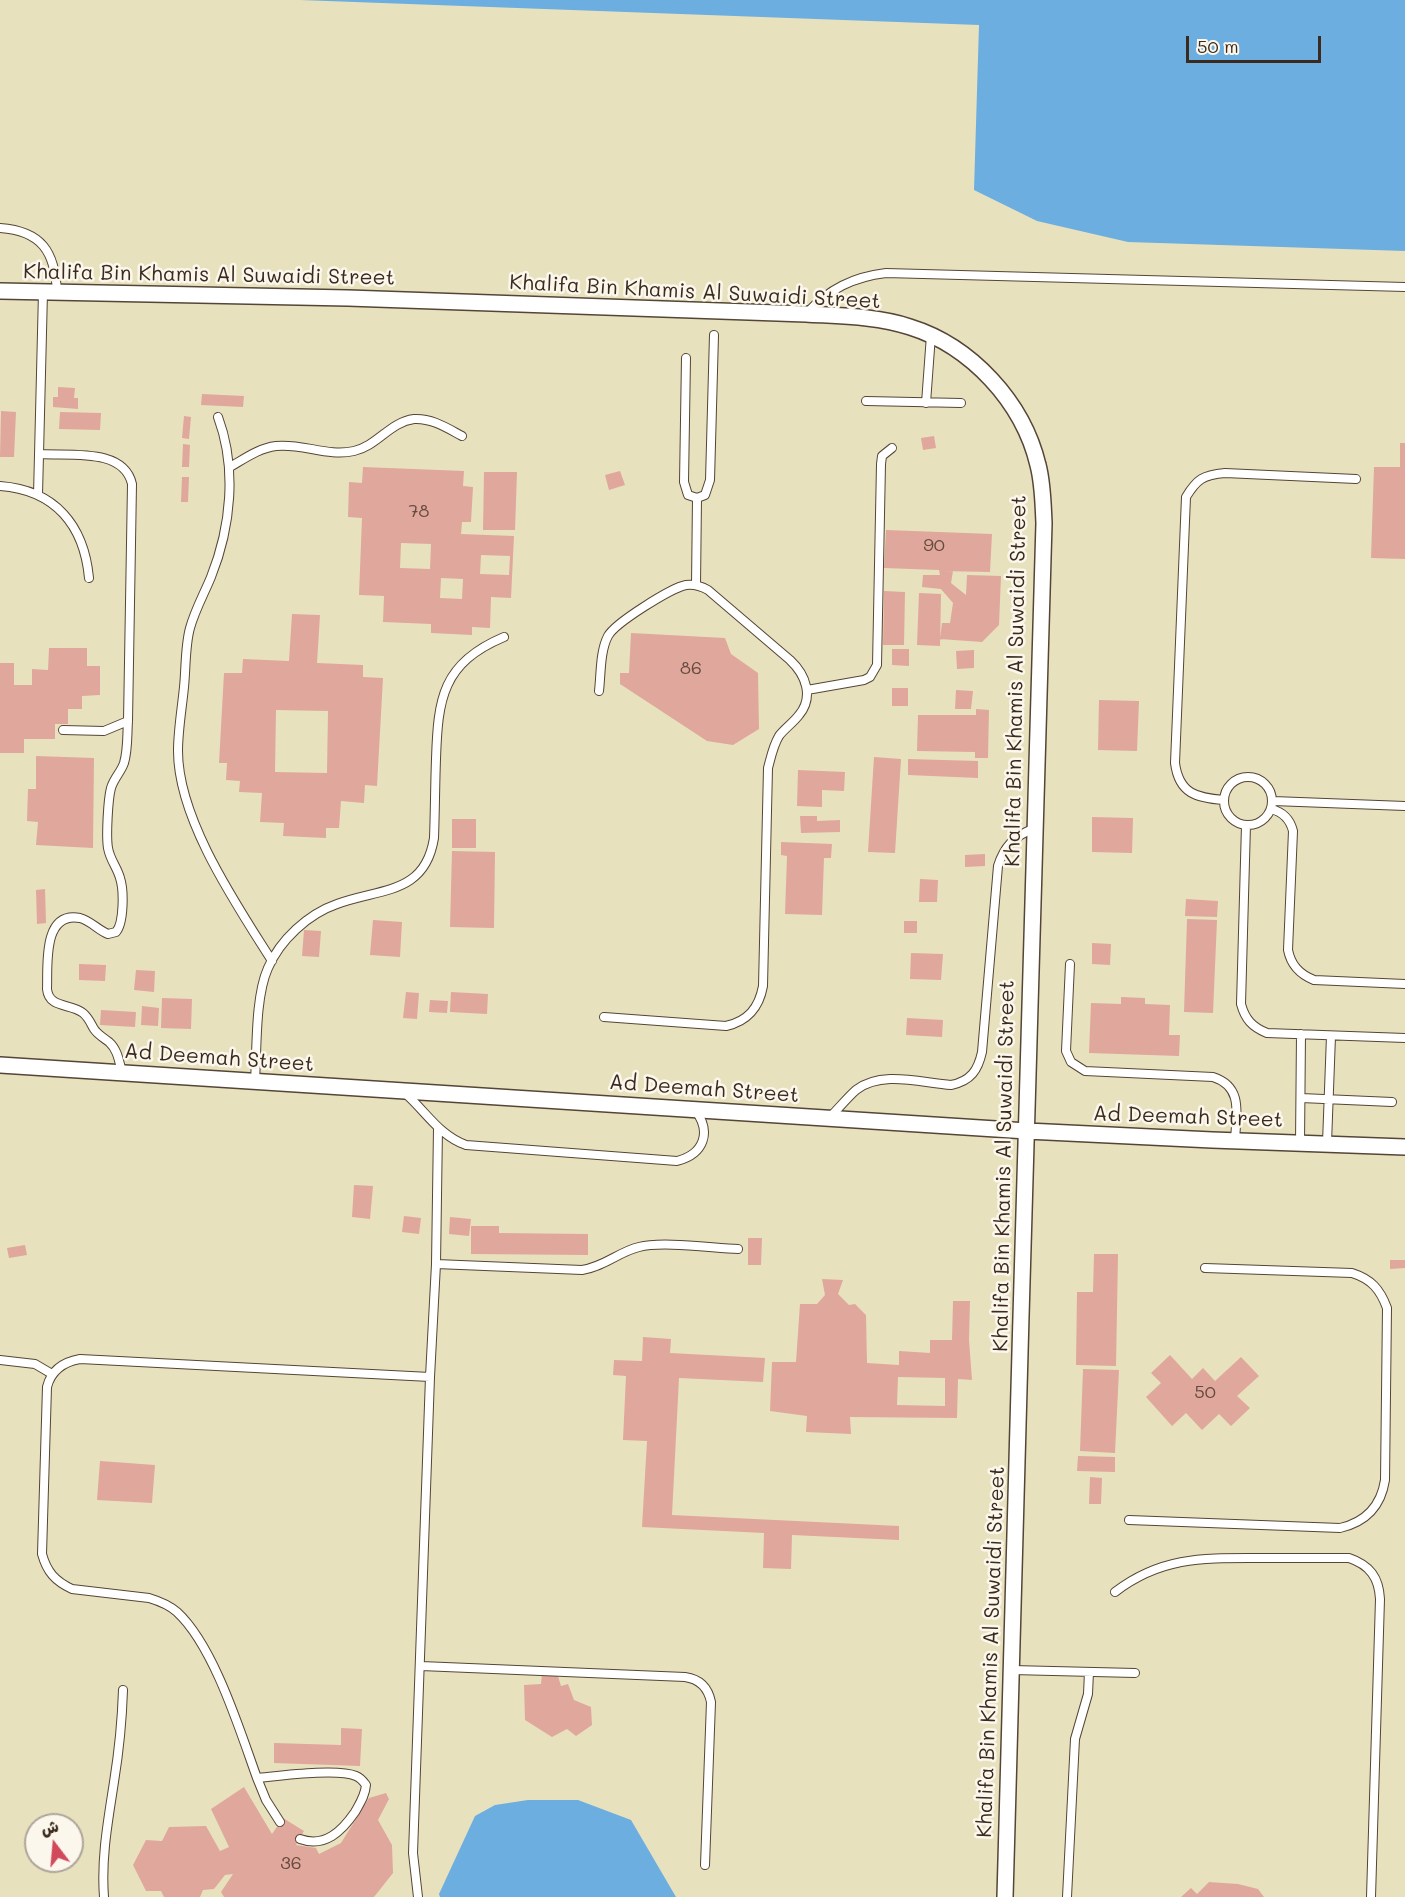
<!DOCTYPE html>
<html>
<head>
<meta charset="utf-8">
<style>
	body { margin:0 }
	#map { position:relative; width:1405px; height:1897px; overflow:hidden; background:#e8e1be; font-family:Mali,"Playpen Sans Arabic",sans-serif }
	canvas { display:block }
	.north { position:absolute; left:24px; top:1813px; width:60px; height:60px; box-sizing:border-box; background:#fbf7ec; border:2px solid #aea59a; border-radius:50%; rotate:344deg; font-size:16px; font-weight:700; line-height:24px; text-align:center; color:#3b2a1e }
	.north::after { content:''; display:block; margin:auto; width:21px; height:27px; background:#d1495b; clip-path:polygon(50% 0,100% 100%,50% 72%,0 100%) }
	.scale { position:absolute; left:1186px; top:36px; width:135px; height:27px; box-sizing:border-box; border:3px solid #3b2a1e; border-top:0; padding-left:8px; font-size:18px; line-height:21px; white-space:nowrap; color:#3b2a1e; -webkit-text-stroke:4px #fbf7ec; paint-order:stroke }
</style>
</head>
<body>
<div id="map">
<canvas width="1405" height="1897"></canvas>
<div class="north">ش</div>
<div class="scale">50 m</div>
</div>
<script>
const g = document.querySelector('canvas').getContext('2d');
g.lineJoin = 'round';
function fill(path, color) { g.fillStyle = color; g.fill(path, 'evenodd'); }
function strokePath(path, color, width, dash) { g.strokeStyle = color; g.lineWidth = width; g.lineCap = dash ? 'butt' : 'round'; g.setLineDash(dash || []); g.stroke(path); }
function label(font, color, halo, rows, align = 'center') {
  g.font = font + ' Mali,sans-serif'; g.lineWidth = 5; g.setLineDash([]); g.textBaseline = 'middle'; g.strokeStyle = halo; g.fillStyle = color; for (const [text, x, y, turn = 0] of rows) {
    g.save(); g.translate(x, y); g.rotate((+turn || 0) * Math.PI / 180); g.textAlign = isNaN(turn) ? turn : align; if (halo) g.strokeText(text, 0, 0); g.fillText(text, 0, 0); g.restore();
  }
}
const water = new Path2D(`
	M 300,0 L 1405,0 L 1405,251 L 1128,242 L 1037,221 L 974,190 L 979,25 Z
	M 528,1800 L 578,1800 L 631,1820 L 676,1897 L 440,1897 L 439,1894 L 475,1816 L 495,1805 Z`);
const building = new Path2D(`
	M 58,387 L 75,388 L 74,398 L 78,398 L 78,409 L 53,407 L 53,397 L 58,397 Z
	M 202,394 L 244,396 L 243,407 L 201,405 Z
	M 1,411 L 16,412 L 14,457 L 0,457 Z
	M 60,412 L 101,413 L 100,430 L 59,429 Z
	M 184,416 L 191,417 L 189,439 L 182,438 Z
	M 934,436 L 936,448 L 923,450 L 921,438 Z
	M 1400,443 L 1405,443 L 1405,559 L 1371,558 L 1374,467 L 1400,467 Z
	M 183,444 L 190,445 L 189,467 L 182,467 Z
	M 363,467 L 464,471 L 463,486 L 473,487 L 471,522 L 462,522 L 461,534 L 514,536 L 511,598 L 491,597 L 490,628 L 472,627 L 472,635 L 431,633 L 431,624 L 383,622 L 384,596 L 359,595 L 362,518 L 348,517 L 349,482 L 362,483 ZM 401,543 L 431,544 L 430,569 L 400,568 ZM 481,555 L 510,556 L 509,575 L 480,574 ZM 441,578 L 463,579 L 462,599 L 440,598 Z
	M 620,471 L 625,485 L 609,490 L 605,475 Z
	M 484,472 L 517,472 L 515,530 L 483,530 Z
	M 182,477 L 189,477 L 188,502 L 181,502 Z
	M 886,530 L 992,534 L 990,572 L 942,571 L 953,571 L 951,583 L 966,595 L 967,575 L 1001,576 L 999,625 L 982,642 L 940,639 L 942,623 L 950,623 L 953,603 L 941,589 L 922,587 L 923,575 L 940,575 L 939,570 L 884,568 Z
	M 884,591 L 905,592 L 904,645 L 883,645 Z
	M 919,593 L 941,594 L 940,646 L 917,645 Z
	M 292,614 L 320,615 L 317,663 L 363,665 L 363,677 L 383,678 L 377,786 L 365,785 L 364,803 L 341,801 L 339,828 L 326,828 L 326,838 L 283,836 L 284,823 L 260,822 L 262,793 L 239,792 L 240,781 L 226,780 L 227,763 L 219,763 L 224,673 L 242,673 L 243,659 L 289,661 ZM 276,710 L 328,711 L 327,773 L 275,772 Z
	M 631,633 L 725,638 L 731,654 L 758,673 L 759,729 L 733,745 L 707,741 L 620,684 L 620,673 L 629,673 Z
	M 49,648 L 87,648 L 87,666 L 100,666 L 100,695 L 82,696 L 82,709 L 68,709 L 68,724 L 55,724 L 55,739 L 24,739 L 24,753 L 0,753 L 0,663 L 14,663 L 14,685 L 32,685 L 32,669 L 48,670 Z
	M 892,649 L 909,649 L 909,666 L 892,665 Z
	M 974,650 L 974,668 L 957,669 L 956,651 Z
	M 892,688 L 908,688 L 908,706 L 892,706 Z
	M 956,690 L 973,691 L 971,709 L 955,709 Z
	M 1099,700 L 1139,701 L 1137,751 L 1098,750 Z
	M 976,709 L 989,710 L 988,758 L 975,758 L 975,752 L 917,751 L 918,715 L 976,715 Z
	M 36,756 L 94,758 L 93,848 L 36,845 L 38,822 L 27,821 L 28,789 L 36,789 Z
	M 874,757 L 901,759 L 895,853 L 868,852 Z
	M 908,759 L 978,761 L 978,778 L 908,775 Z
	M 798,770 L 845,772 L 844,791 L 822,790 L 822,807 L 797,806 Z
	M 800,816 L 817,816 L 817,821 L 840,820 L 840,832 L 801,833 Z
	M 1092,817 L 1133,818 L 1132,853 L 1092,852 Z
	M 452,819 L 476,819 L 476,848 L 452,848 Z
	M 781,842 L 832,844 L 831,858 L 824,858 L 822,915 L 785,914 L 787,856 L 781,855 Z
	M 452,851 L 495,852 L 494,928 L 450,927 Z
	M 985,854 L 985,866 L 965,867 L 965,855 Z
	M 920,879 L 938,880 L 937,902 L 919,902 Z
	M 45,889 L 46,923 L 37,924 L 36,890 Z
	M 1186,899 L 1218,901 L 1217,917 L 1185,916 Z
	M 1187,919 L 1217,920 L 1213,1013 L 1184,1012 Z
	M 373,920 L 402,922 L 400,957 L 370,955 Z
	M 904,921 L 917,921 L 917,933 L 904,933 Z
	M 304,930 L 321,931 L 319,957 L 302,956 Z
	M 1092,943 L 1111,944 L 1110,965 L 1092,964 Z
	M 911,953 L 943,954 L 941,980 L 910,979 Z
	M 79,964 L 106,965 L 105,981 L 79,980 Z
	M 136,970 L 155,971 L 154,992 L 134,990 Z
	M 406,992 L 419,993 L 417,1019 L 403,1018 Z
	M 451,992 L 488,994 L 487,1014 L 450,1012 Z
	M 1121,997 L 1145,998 L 1145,1004 L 1170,1005 L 1169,1035 L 1180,1035 L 1179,1056 L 1089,1053 L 1091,1003 L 1121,1004 Z
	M 162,998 L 192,999 L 191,1029 L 161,1028 Z
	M 430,1000 L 448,1001 L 447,1013 L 429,1012 Z
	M 142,1006 L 159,1008 L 158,1026 L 141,1025 Z
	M 101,1010 L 136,1012 L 135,1027 L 100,1025 Z
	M 907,1018 L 943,1020 L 942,1037 L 906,1035 Z
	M 354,1185 L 373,1186 L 370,1219 L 352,1217 Z
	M 404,1216 L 421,1218 L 419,1234 L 402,1232 Z
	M 450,1217 L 471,1219 L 469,1236 L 449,1234 Z
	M 471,1226 L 499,1226 L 499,1233 L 588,1234 L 588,1255 L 471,1254 Z
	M 748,1238 L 762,1238 L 761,1265 L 748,1265 Z
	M 25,1245 L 27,1255 L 9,1258 L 7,1248 Z
	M 1094,1254 L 1118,1254 L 1116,1366 L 1076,1365 L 1077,1292 L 1093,1292 Z
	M 1390,1260 L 1405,1260 L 1405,1268 L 1390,1269 Z
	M 822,1279 L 843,1280 L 838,1294 L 849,1305 L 855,1304 L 866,1315 L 867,1363 L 899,1365 L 899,1351 L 930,1353 L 930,1340 L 952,1340 L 953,1301 L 970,1301 L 969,1340 L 972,1380 L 958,1379 L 957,1418 L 850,1417 L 851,1434 L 806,1432 L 807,1416 L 770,1411 L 772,1362 L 796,1362 L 800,1304 L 817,1304 L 825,1295 ZM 898,1377 L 945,1378 L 945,1406 L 897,1405 Z
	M 643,1337 L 671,1339 L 670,1353 L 765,1358 L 763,1382 L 679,1378 L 672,1515 L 899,1526 L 899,1540 L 792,1535 L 791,1569 L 763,1568 L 764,1533 L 642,1527 L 647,1441 L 623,1440 L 626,1376 L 613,1375 L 614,1360 L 642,1361 Z
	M 1170,1355 L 1192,1379 L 1203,1368 L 1215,1381 L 1241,1357 L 1259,1376 L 1237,1396 L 1250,1408 L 1231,1426 L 1219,1414 L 1202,1430 L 1186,1413 L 1172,1426 L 1146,1397 L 1161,1383 L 1151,1373 Z
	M 1083,1369 L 1119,1370 L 1115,1453 L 1080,1451 Z
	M 1078,1456 L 1115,1457 L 1115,1472 L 1077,1471 Z
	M 100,1461 L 155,1465 L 152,1503 L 97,1500 Z
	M 1090,1477 L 1102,1478 L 1101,1504 L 1089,1504 Z
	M 557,1673 L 561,1686 L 568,1684 L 574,1700 L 591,1707 L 592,1725 L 576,1736 L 567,1729 L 552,1737 L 525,1720 L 524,1685 L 541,1684 L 542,1674 Z
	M 341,1728 L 362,1729 L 360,1766 L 274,1763 L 274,1743 L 341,1745 Z
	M 244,1787 L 272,1834 L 283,1818 L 304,1831 L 296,1845 L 316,1848 L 319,1854 L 341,1843 L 369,1798 L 386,1793 L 389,1799 L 378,1820 L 392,1845 L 393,1873 L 374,1897 L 224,1897 L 221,1892 L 233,1874 L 225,1875 L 214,1889 L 203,1890 L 200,1897 L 164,1897 L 161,1891 L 146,1891 L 133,1865 L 146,1840 L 162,1841 L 169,1827 L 206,1826 L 220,1851 L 229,1847 L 211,1809 Z
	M 1209,1882 L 1238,1884 L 1258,1889 L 1264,1897 L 1181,1897 L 1191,1888 L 1197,1894 Z`);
const service = new Path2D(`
	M 0,228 C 42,231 55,252 57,292
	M 807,313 C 829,289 853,277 886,273 L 1405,287
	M 686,358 L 684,482 L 688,495 L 697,498 L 705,495 L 710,480 L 714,335
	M 866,401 L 961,403
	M 926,403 L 931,335
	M 218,417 C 237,468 231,527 211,577 C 204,594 195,610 190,628 C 185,646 186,668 184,687 C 182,708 178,730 178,751 C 178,819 236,904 272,961
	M 41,454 C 71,456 124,448 132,484 L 128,721 C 127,735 128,750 124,763 C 121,772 114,778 111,788 C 108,799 106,836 108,848 C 110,860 117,867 120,878 C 124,890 124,923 116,932 L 108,934 C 98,930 91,921 80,918 C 42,911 48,966 47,989 C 49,1009 71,1003 83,1013 C 89,1018 91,1024 94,1029 C 98,1035 104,1038 109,1042 C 118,1050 119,1062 122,1072
	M 230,467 C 244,459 259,448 276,446 C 302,443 328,457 354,451 C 377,446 390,422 414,419 C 432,418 447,428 462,436
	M 0,486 C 55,490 84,525 89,578
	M 38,495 L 43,292
	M 696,585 L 697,498
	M 807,690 L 864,680 L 870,677 L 877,665 L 881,464 L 882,456 L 892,448
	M 599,691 C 601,674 600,651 608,636 C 615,623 671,588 686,585 C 694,584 701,586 708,590 L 790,660 C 806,675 814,697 799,715 C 793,723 784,729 779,736 C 773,746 771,757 768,768 L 763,986 C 759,1008 748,1021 726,1026 L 604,1017
	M 63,730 L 104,731 L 128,721
	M1224 801a24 24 0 1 1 48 0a24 24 0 1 1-48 0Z
	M 1224,800 C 1197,798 1179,794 1175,763 L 1186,497 C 1197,479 1203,475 1225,473 L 1356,479
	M 1273,801 L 1405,806
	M 1271,809 C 1283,812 1290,819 1293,831 L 1288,950 C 1291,965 1299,974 1314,980 L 1405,984
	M 1246,825 L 1241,1004 C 1245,1019 1252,1027 1267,1033 L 1405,1038
	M 1070,964 L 1066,1051 L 1071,1062 L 1085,1071 L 1213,1077 C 1244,1087 1236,1115 1235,1141
	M 255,1081 C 257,1049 255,997 268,968 C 280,940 308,914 337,904 C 380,888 425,895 434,838 C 435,812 435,786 436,759 C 438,699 442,663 504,637
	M 406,1094 C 426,1112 440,1136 466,1145 L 677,1161 C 704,1154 712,1132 695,1110
	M 1301,1098 L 1392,1102
	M 830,1117 C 839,1108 847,1098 856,1090 C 882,1070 921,1083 951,1085 C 971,1081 978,1070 982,1052 L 998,866 C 1004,847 1014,836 1033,829
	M 1300,1143 L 1301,1034
	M 1327,1143 L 1331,1036
	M 436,1264 L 582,1270 C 606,1266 618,1252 639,1247 C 662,1241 712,1248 738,1249
	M 0,1360 L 35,1364 L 52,1374
	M 1129,1520 L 1340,1528 C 1366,1522 1381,1506 1385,1480 L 1387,1308 C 1380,1289 1371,1279 1352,1273 L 1205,1268
	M 1115,1592 C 1162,1556 1205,1558 1261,1558 C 1290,1558 1320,1558 1349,1558 C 1370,1565 1379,1578 1380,1599 L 1371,1897
	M 421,1666 L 685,1677 C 699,1679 708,1687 711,1702 L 705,1865
	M 1012,1670 L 1135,1673
	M 257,1778 L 266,1800 L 280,1822
	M 300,1839 C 325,1848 342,1831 355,1812 C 360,1803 365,1796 366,1785 C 363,1781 361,1778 356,1776 C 337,1768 279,1776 257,1778 C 240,1731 214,1646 177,1612 C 169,1605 159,1601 149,1598 L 72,1589 C 55,1581 47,1572 42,1554 L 47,1387 C 51,1371 63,1362 80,1359 L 430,1377
	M 104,1897 C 101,1858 108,1821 114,1782 C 119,1751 122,1721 123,1690
	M 418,1897 L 413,1853 L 430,1377 L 436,1264 L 438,1128
	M 1067,1897 L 1075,1739 L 1088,1694 L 1089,1672`);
const minor = new Path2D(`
	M 0,291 L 348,298 L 806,314 C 840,316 877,316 910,327 C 971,346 1023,402 1038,465 C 1043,484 1043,504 1044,523 C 1028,981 1019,1439 1005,1897
	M 0,1065 L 1027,1131 L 1212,1140 L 1405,1147`);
const numberNames = [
	["78",419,511],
	["90",934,545],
	["86",691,668],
	["50",1205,1392],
	["36",291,1863]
];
const streetNames = [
	["Khalifa Bin Khamis Al Suwaidi Street",209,275,1],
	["Khalifa Bin Khamis Al Suwaidi Street",695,292,3],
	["Khalifa Bin Khamis Al Suwaidi Street",1016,681,-89],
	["Ad Deemah Street",219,1058,4],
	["Ad Deemah Street",704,1089,4],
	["Ad Deemah Street",1188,1117,2],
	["Khalifa Bin Khamis Al Suwaidi Street",1004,1166,-89],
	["Khalifa Bin Khamis Al Suwaidi Street",991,1652,-88]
];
fill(water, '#6caee0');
fill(building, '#e0a79c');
strokePath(service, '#554536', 10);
strokePath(minor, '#554536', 18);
strokePath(service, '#fff', 8);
strokePath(minor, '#fff', 15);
label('18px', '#64493e', null, numberNames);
label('21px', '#3b2a1e', '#fbf7ec', streetNames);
</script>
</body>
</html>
